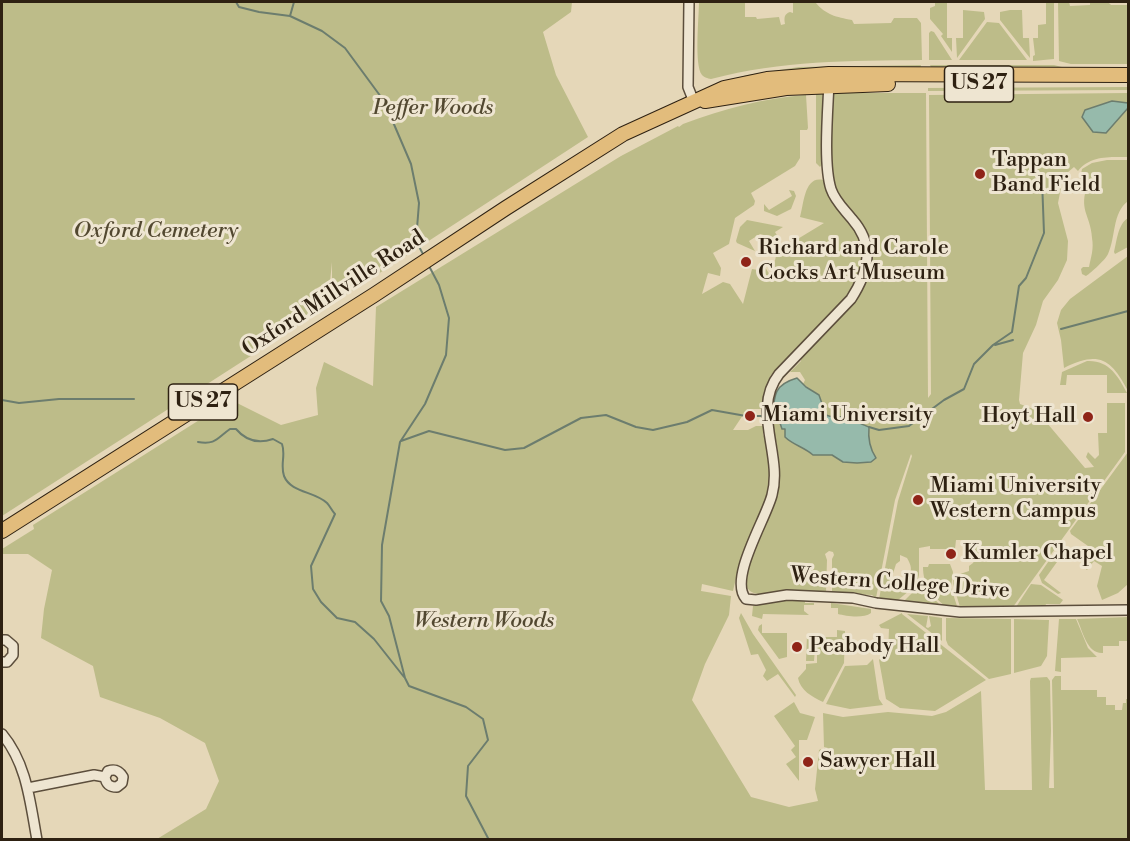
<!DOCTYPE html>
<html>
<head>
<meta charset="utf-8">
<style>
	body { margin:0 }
	#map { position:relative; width:1130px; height:841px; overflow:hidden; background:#e5d7b8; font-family:"Libre Bodoni",serif }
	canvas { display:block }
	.frame { position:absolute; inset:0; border:3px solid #2e2112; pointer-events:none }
</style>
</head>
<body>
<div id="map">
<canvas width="1130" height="841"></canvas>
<div class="frame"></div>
</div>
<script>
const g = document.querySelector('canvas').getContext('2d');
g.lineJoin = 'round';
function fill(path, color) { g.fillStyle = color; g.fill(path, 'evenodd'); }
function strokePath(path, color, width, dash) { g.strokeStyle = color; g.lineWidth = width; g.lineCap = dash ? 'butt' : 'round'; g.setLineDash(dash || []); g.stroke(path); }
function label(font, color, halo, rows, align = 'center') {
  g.font = font + ' "Libre Bodoni",serif'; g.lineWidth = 6; g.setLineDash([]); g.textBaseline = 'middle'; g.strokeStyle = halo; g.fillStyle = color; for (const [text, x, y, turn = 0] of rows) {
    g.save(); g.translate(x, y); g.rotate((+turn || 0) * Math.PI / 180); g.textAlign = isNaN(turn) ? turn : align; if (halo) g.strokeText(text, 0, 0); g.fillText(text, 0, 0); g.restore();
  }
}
const green = new Path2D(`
	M 2,2 L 572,2 L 571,12 L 543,32 L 556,75 L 588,137 L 332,304 L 332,262 L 330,282 L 317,288 L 316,314 L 2,516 Z
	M 699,2 L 755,2 L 755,3 L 745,3 L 745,17 L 756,17 L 757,19 L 779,17 L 781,25 L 785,24 C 784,18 784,14 790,12 L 793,13 L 793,2 L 815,2 C 826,15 836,17 852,20 L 854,24 L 891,23 L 894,18 L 917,18 L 921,23 L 922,60 C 848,61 783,60 711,79 C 707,78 705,78 702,75 C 694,66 699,16 699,2 Z
	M 1046,2 L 1054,2 L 1054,59 L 1033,61 L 1033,56 L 1035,55 L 1033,38 L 1038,38 L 1038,25 L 1046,24 Z
	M 1058,2 L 1069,2 L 1070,6 L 1090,5 L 1090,2 L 1108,2 L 1111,5 L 1128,5 L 1128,64 L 1071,64 L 1059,61 Z
	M 935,3 L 947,3 L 947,38 L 952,38 L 952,52 L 941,36 L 943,34 L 930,19 L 930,8 L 935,6 Z
	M 963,10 L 984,12 L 985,19 L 957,58 L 956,38 L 963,38 Z
	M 1010,10 L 1022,10 L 1023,38 L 1029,38 L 1030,58 L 1000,20 L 1000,12 Z
	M 987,22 L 999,23 L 1027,60 L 959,60 Z
	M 931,31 L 934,32 L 952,60 L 929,60 L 929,33 Z
	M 921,65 L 920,69 L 801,69 L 726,81 L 747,75 L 799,67 Z
	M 930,65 L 1054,65 L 1070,69 L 1128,68 L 1128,71 L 932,69 Z
	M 1128,87 L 1128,90 L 928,91 L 928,88 Z
	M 834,93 L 926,93 L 928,398 L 931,394 L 929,95 L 1128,93 L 1128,157 C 1111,157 1090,155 1078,171 L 1074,167 L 1067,173 L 1064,172 L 1058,203 L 1068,241 L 1067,260 L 1058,280 L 1043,301 L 1036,325 L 1023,353 L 1019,400 L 1020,404 L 1036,410 L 1085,468 L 1094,467 L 1086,457 L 1088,452 L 1095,459 L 1099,455 L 1098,433 L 1107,433 L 1107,403 L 1125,403 L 1125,452 L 1013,607 L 960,607 L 953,584 L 954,576 L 969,571 L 969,566 L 973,563 L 976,558 L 972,550 L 966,549 L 965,540 L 956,540 L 955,549 L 930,549 L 930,546 L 919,548 L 919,575 L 917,583 L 908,576 C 913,570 911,565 907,558 L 900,555 L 900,561 L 896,564 L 891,580 L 899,583 L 906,580 L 915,586 L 898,600 L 879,599 L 898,501 L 912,456 L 911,454 L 895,500 L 876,598 L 872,595 L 832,593 L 832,559 L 834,555 L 833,552 L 829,551 L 825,554 L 827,560 L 826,593 L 758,594 C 754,593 749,592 747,587 C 740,573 776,508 779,486 C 782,463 776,440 771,418 L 780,423 L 782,429 L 785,429 L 795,444 L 805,448 L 813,455 L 832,455 L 843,462 L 872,452 L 868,434 L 869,427 C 860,424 850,417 840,417 C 834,417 832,418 826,415 L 819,395 L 803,384 L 805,380 L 800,372 L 790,372 L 801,361 L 801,357 C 831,328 886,283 869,236 C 862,219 845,209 837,192 C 828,174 829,112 834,93 Z
	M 816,94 L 825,94 L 823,163 L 820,167 L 816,163 Z
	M 806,95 L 808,128 L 807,130 L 800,130 L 800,158 L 795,166 L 751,193 L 755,201 L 754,205 L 735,218 L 729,244 L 713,253 L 721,268 L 720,276 L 708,273 L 702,294 L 723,282 L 730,284 L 743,304 L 752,269 L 758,270 L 759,266 L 765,267 L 771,277 L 777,252 L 782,250 L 785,250 L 791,257 L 796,240 L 824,223 L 800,217 C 804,204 804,176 823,180 C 827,188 829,197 834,205 C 844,218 855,227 861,242 C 878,285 798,348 771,375 L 765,391 L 763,409 L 747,409 L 733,430 L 748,430 L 756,426 L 763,426 L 763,435 L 767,439 L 771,470 L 767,501 L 738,569 L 733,591 L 702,584 L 701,591 L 731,596 L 729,615 L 705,664 L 692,700 L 751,797 L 789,807 L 818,801 L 815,789 L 819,750 L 821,749 L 821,760 L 826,759 L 827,756 L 823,756 L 824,748 L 828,747 L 824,747 L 823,713 L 843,717 L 888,712 L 932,716 L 946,712 L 981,691 L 985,790 L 1032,790 L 1030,681 L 1031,678 L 1047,677 L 1050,681 L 1051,731 L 1049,788 L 1054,788 L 1052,680 L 1055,676 L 1061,676 L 1061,690 L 1097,690 L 1097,697 L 1106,697 L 1106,705 L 1115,705 L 1115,710 L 1122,710 L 1123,703 L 1126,703 L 1126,699 L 1128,699 L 1128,839 L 157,839 L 206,809 L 219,781 L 205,743 L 160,718 L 100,697 L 93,666 L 41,638 L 44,609 L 52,570 L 28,554 L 2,554 L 2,549 L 34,529 L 33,525 L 231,400 L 281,425 L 318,415 L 316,388 L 324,362 L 373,386 L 376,307 L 621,156 L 678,126 L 679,127 L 683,124 C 724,109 763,98 806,95 Z
	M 1107,160 L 1128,160 L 1128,201 C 1112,213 1116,237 1108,254 C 1106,259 1091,273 1086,276 L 1082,274 L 1081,269 L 1083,267 L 1089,267 C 1091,257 1094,249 1092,238 C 1090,213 1078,211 1088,183 L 1080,179 L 1082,169 L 1092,163 Z
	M 789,190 L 794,191 L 796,196 L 791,209 L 777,216 L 764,211 L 764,204 L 769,210 L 792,196 Z
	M 1128,210 L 1128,247 L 1115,254 L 1114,252 C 1117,240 1118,224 1128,218 Z
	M 747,220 L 783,227 L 775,232 L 779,239 L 760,234 L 749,241 L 755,251 L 737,243 L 736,241 L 740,227 Z
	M 1128,256 L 1128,391 C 1111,358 1098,351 1064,368 L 1061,340 L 1057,323 L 1061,310 L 1070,299 Z
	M 1087,361 C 1109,360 1118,376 1127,393 L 1107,393 L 1107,375 L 1067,375 L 1066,385 L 1060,385 L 1062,372 Z
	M 1128,452 L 1128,584 L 1118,593 L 1102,600 L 1097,586 L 1102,566 L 1094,561 L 1087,570 L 1082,566 L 1091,553 L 1086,549 L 1088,546 L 1071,534 L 1070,531 Z
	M 1053,555 L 1056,558 L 1057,562 L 1044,580 L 1061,593 L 1058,594 L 1042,583 L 1039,575 Z
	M 929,564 L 950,564 L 953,572 L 951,588 L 957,606 L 945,606 C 932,595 923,585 923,567 L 928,567 Z
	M 1031,584 L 1041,585 L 1063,600 L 1060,604 L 1046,604 L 1045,607 L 1016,607 Z
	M 917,588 L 924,588 L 940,605 L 904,601 Z
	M 783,599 L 805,599 L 805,603 L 814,603 L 814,605 L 804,605 L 804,611 L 809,615 L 763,614 L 762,619 L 752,616 L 753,606 Z
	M 831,603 L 871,609 L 871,613 C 863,619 846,616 838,614 L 838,608 L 831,608 Z
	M 741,613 L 753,634 L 796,695 L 795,697 L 778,674 L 767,681 L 763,676 L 766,670 L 758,654 L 751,655 L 739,618 Z
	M 902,613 L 902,614 L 986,680 L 935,711 L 900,708 L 886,699 L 879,660 L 883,655 L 888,654 L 889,629 L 881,628 L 879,625 Z
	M 907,614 L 928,616 L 926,627 L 928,628 L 931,626 L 929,616 L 942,618 L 942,641 Z
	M 1128,617 L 1128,641 L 1119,641 L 1119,646 L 1103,646 L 1103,653 C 1087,654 1083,632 1077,619 Z
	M 946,618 L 1011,619 L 1011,674 L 989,679 L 948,645 L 946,640 Z
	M 1014,619 L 1049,620 L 1047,656 L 1041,666 L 1014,673 Z
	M 1059,619 L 1076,619 L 1088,648 L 1097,657 L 1061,658 L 1061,672 L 1055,671 Z
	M 762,624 L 762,633 L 787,633 L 787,657 L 779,659 L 758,630 L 759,626 Z
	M 837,630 L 845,631 L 844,663 L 823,702 C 812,697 800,690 798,678 L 806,669 L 806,664 L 817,663 L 817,637 L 837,637 Z
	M 807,635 L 816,635 L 814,661 L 806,661 Z
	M 873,659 L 879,699 L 883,705 L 850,709 L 826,704 L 845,666 L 867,665 Z
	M 794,702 L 800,713 L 815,717 L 807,740 L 799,740 L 799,781 L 786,764 L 796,757 L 791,750 L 795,746 L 774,716 Z`);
const water = new Path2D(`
	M 1112,101 L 1128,103 L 1128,108 L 1106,133 L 1093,132 L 1082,117 L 1085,110 Z
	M 797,378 L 806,387 L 819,395 L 826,415 C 832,418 834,416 841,417 C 850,417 860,424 869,427 C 868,437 870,449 876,458 L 871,462 L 857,463 L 843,462 L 832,455 L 813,455 C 804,447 793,445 785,437 L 785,429 L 782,429 L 780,423 L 773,418 C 774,396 773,385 797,378 Z`);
const stream = new Path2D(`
	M 236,2 L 239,7 L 259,12 L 290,16 L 322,31 L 345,48 L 384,101 L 411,164 L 419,203 L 416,241 L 424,256
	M 290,16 L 294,2
	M 429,266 L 439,285 L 449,318 L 446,355 L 425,404 L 400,442 L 382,545 L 381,601 L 389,616 L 405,678 L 409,686 L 466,707 L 483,719 L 488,740 L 468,766 L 466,796 L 489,840
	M 1061,329 L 1128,311
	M 995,345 L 1013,340
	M 2,400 L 19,403 L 59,399 L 134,399
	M 869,427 L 879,430 L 909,426 L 944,400 L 964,389 L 974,364 L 993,345 L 1012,332 L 1019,286 L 1026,278 L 1044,233 L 1042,180
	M 401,441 L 429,431 L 505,450 L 524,448 L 581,418 L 606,415 L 636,427 L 653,430 L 687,422 L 712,410 L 746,416 L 764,416
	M 198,442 C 216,445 217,438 230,429 L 236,429 C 246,441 258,444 273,439 L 282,444 C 286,455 280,464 284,476 C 291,493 314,491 327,503 C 330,506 332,511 335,514 L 311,566 L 313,589 L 321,602 L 337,618 L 355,622 L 374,639 L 404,677`);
const minor = new Path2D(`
	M 689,2 L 688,87 L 694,102
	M 829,82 C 828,109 823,164 831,189 C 835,201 844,209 852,219 C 875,245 869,271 851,299 L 779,374 C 751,410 783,455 772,495 C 766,519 728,579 746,599 L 756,600 L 787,595 L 853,598 L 876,603 L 960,612 L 1128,610
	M 2,640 L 6,640 L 13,646 L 13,655 L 7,662 L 2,662
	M 2,734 C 27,764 30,802 37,840
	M 28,788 L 94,775 L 105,777 C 106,784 109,787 117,787 L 122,783 L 123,777 C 119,770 115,769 108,771 L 105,777`);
const highway = new Path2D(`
	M 705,101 L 786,88 L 888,84
	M 2,531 L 374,295 L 506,208 L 623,134 L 724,88 L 767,79 L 829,74 L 1128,75`);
const markers = [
	[980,174,6,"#8f2418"],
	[746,262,6,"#8f2418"],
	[750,416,6,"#8f2418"],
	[1088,417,6,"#8f2418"],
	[918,500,6,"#8f2418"],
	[951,554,6,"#8f2418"],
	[797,647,6,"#8f2418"],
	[808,762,6,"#8f2418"]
];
const shields = [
	[979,84,69],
	[203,402,69]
];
const shieldNames = [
	["US 27",979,84],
	["US 27",203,402]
];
const parkNames = [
	["Peffer Woods",433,109],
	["Oxford Cemetery",156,232],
	["Western Woods",484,622]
];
const poiNames = [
	["Tappan",992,161],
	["Band Field",992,186],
	["Richard and Carole",758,249],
	["Cocks Art Museum",758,274],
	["Miami University",762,416],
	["Hoyt Hall",1076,417,"right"],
	["Miami University",930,487],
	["Western Campus",930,512],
	["Kumler Chapel",963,554],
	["Peabody Hall",809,647],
	["Sawyer Hall",820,762]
];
const streetNames = [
	["Oxford Millville Road",334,294,-33],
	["Western College Drive",900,584,4]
];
fill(green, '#bdbc89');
fill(water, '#96baab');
strokePath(water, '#6c7d6e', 1.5);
strokePath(stream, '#6c7d6e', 2);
strokePath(minor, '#5c4e3c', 12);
strokePath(highway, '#2e2112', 16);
strokePath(minor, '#eee5d1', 9);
strokePath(highway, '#e2bc7c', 14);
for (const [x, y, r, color] of markers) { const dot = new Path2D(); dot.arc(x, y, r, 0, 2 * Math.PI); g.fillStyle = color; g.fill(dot); strokePath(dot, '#eee5d1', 2); }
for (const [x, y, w] of shields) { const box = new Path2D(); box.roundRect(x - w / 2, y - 18, w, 36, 4.5); g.fillStyle = '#eee5d1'; g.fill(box); strokePath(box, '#2e2112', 1.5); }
label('bold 21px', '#2e2112', null, shieldNames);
label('italic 22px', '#524830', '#eee5d1', parkNames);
label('22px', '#2e2112', '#eee5d1', poiNames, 'left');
label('22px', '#2e2112', '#eee5d1', streetNames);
</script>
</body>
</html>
